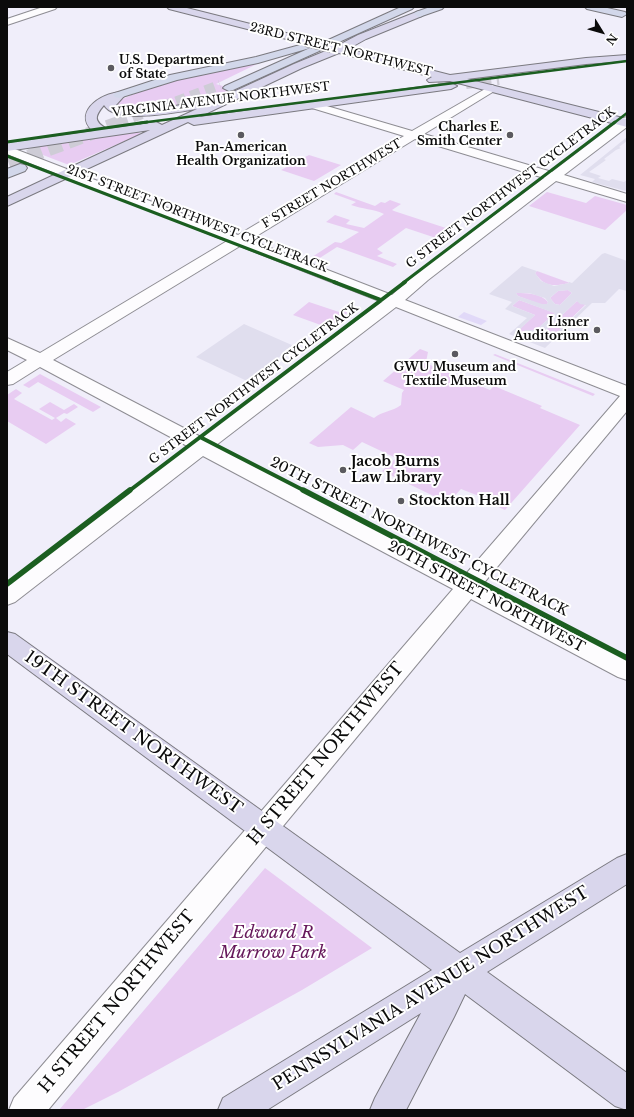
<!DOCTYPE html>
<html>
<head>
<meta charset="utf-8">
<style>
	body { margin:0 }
	#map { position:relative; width:634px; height:1117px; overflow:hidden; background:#f0eefa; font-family:"Libre Baskerville",serif }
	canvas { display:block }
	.frame { position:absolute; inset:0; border:8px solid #0b0b0b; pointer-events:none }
	.north { position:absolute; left:582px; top:12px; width:40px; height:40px; -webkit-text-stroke:3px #fff; paint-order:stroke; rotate:127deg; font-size:11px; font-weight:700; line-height:16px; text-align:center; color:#0b0b0b }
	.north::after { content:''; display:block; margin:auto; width:14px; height:18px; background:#0b0b0b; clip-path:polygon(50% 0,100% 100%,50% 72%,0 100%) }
</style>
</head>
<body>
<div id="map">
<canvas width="634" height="1117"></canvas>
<div class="frame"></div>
<div class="north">N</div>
</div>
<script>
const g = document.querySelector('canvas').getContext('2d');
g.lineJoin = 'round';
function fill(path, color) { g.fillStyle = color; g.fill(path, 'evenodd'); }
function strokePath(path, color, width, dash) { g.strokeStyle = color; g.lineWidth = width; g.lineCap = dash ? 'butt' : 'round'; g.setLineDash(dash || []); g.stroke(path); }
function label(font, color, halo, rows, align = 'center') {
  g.font = font + ' "Libre Baskerville",serif'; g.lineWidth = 4; g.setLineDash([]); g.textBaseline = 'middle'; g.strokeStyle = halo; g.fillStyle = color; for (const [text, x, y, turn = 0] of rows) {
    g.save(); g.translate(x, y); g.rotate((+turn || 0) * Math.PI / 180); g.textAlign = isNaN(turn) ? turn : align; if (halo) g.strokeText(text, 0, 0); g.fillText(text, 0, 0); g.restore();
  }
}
const farmland = new Path2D(`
	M 464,312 L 487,321 L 481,325 L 458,317 Z`);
const green = new Path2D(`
	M 259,63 L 216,84 L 236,90 L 218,97 L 194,102 L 195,104 L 134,110 L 117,108 L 117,103 L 120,100 L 160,83 L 221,70 Z
	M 138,132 L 141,134 L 69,165 L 30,150 L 34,147 Z
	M 309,155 L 341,165 L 314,181 L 281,170 Z
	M 336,192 L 375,206 L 381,202 L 385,203 L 390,200 L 401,204 L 392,210 L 394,211 L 458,232 L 448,242 L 406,228 L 377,249 L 383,253 L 377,256 L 397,264 L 393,267 L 337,247 L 315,261 L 309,259 L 335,242 L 341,243 L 359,232 L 326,222 L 335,215 L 350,220 L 346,224 L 364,228 L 384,214 C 374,209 362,209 351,205 L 356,202 L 334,194 Z
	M 547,192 L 586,203 L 595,196 L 627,205 L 627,210 L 605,230 L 529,206 Z
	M 537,271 L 570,283 C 554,286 545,288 535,273 Z
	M 568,290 L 572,293 L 560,305 L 555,304 L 550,298 L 558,291 Z
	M 516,293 C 527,293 540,293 548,302 L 547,304 L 542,305 L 518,296 Z
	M 519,300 L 555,313 L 536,330 L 527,330 L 524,332 L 513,335 L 535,315 L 512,306 Z
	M 577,301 L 586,304 L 547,342 L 542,334 Z
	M 309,302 L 339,312 L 346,307 L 352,309 L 329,328 L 293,315 Z
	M 420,349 L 428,352 L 426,362 L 428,364 L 490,390 L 494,386 L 542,406 L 540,408 L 580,425 L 505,510 L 483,500 L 484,498 L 461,489 L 448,503 L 382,471 L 396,458 L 362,442 L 353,450 L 343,445 L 318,447 L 309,443 L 351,407 L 374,418 C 382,411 392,412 401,405 L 402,393 L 404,390 L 383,381 Z
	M 495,354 L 595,394 L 593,396 L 493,355 Z
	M 40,374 L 101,407 L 93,412 L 38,382 L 29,388 L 23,385 Z
	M 16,389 L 22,393 L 14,399 L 52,420 L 55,418 L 39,409 L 50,402 L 64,410 L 74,404 L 78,407 L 67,414 L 64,413 L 56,418 L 61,422 L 66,418 L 76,424 L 46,444 L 7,421 L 7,395 Z
	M 265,868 L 372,948 L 302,990 L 118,1092 L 82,1110 L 59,1110 Z`);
const plaza = new Path2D(`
	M 627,137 L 627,141 L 619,147 L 621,148 L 616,150 L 604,159 L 606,160 L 589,172 L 601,176 L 598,178 L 609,181 L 612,179 L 624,182 L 627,180 L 627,192 L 626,191 L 592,182 L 595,179 L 580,175 Z
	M 605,253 L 627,261 L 627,291 L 619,289 L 605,303 L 592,303 L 545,348 L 509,334 L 527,318 L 505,309 L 512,302 L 489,294 L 522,266 L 572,283 L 602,254 ZM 537,271 L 569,282 L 569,283 L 554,286 L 541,281 L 535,273 ZM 568,290 L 572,293 L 560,305 L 555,304 L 550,298 L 558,291 ZM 516,293 L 529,293 L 545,298 L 548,302 L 547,304 L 542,304 L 518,296 ZM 519,300 L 554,313 L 555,313 L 536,330 L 525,330 L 524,332 L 514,335 L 535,315 L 512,306 ZM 577,301 L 580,304 L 586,305 L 547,342 L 542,334 Z
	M 244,324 L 294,346 L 247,381 L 196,357 Z`);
const majorTunnel = new Path2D(`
	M 438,83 L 480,77
	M 466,84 L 499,80`);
const highwayTunnelFar1 = new Path2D(`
	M 118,123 L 220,85`);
const highwayTunnel = new Path2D(`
	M 9,164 L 121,122`);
const minor = new Path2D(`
	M 43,7 L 57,7 L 55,9 L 7,25 L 7,19 Z
	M 492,85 L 498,88 L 496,90 L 424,134 L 552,172 L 623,118 L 627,117 L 627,127 L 564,175 L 627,194 L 627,202 L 556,181 L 428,280 L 405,300 L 627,386 L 627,411 L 483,584 L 627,658 L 627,680 L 618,677 L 471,599 L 48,1110 L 9,1110 L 14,1098 L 453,589 L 203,456 L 15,602 L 7,605 L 7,584 L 189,447 L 40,367 L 13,384 L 7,385 L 7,372 L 27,360 L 7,350 L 7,338 L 40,353 L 227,241 L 7,154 L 7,146 L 238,235 L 404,136 L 312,108 L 310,106 L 312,104 L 320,104 L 412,131 ZM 415,139 L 544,178 L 416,274 L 392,295 L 250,240 ZM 240,246 L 382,302 L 201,437 L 53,360 ZM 396,307 L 620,396 L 465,575 L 215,446 Z`);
const major = new Path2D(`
	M 167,7 L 183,7 L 310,39 L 311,41 L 306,44 L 169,9 Z
	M 419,11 L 422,12 L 424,14 L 422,16 L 366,39 L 348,49 L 450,75 L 586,58 L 627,55 L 627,61 L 625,61 L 586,64 L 467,79 L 627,119 L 627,127 L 450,81 L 429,82 L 427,80 L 432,77 L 339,53 L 302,68 L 199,117 L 451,83 L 457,86 L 451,89 L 194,125 L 188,122 L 7,206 L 7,197 L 150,130 L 7,151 L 7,143 L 93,131 C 70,111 108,89 123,93 L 125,95 L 116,105 C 135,115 178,105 199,102 L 203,103 L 205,105 L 294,64 L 328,50 L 327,48 L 328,46 L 337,46 L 358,35 ZM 104,105 C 115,125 178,112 197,109 L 162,125 L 156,122 L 107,129 C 93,121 95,116 104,105 Z
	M 7,632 L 15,634 L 460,953 L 617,858 L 627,854 L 627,884 L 487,972 L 627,1073 L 627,1110 L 615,1106 L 465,994 L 454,1017 L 406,1110 L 370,1110 L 375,1098 L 421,1013 L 267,1110 L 218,1110 L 223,1098 L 432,970 L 7,654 Z`);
const highway = new Path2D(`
	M 401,7 L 414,7 L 412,9 L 233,90 L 229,91 L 223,88 L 225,86 L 310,48 L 258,63 L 177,80 L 119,98 L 115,97 L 113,95 L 115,93 L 170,75 L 256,57 L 311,42 L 315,43 L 315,46 Z
	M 430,7 L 444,7 L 442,9 L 419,17 L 414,14 L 416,12 Z
	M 585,7 L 603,7 L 625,12 L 627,14 L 622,17 L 587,9 Z
	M 20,164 L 25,165 L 27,168 L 25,171 L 7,178 L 7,169 Z`);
const majorBridge = new Path2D(`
	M 306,41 L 331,47`);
const cyclewayFar3 = new Path2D(`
	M 140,123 L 627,61
	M 614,123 L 627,113`);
const cyclewayFar2 = new Path2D(`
	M 7,142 L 147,122
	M 7,156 L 337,283
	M 403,283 L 615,122`);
const cyclewayFar1 = new Path2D(`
	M 334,282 L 381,300
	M 200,437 L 305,491
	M 129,491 L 405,282`);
const cycleway = new Path2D(`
	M 303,490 L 627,658
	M 7,584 L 130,490`);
const markers = [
	[111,68,4,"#5b5a5f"],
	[241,135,4,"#5b5a5f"],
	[510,135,4,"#5b5a5f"],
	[597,330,4,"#5b5a5f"],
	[455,354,4,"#5b5a5f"],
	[343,470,4,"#5b5a5f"],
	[401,501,4,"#5b5a5f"]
];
const farStreetnames = [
	["23RD STREET NORTHWEST",341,50,14],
	["VIRGINIA AVENUE NORTHWEST",221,100,-7],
	["F STREET NORTHWEST",332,184,-31],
	["G STREET NORTHWEST CYCLETRACK",511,188,-37],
	["21ST STREET NORTHWEST CYCLETRACK",197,219,21],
	["G STREET NORTHWEST CYCLETRACK",254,384,-37]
];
const farPoinames = [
	["U.S. Department",119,61,"left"],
	["of State",119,75,"left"],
	["Charles E.",502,128],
	["Smith Center",502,142],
	["Pan-American",241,148,"center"],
	["Health Organization",241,162,"center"],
	["Lisner",589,323],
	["Auditorium",589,337],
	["GWU Museum and",455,368,"center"],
	["Textile Museum",455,382,"center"]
];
const poiNames = [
	["Jacob Burns",351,462],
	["Law Library",351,478],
	["Stockton Hall",409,501]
];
const streetNames = [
	["20TH STREET NORTHWEST CYCLETRACK",419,537,27],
	["20TH STREET NORTHWEST",486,597,28]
];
const nearStreetnames = [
	["19TH STREET NORTHWEST",133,733,36],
	["H STREET NORTHWEST",326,754,-50],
	["PENNSYLVANIA AVENUE NORTHWEST",431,989,-32],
	["H STREET NORTHWEST",117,1002,-50]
];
const nearParknames = [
	["Edward R",273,933],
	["Murrow Park",273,953]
];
fill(farmland, '#e1d9f8');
fill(green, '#e8ccf2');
fill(plaza, '#e0deee');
strokePath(majorTunnel, '#ceccd6', 10, [10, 5.5]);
strokePath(highwayTunnelFar1, '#ceccd6', 10, [10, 5.5]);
strokePath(highwayTunnel, '#ceccd6', 14, [14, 7]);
strokePath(minor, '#8e8d93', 2);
strokePath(major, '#7b7a80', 2);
strokePath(highway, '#7b7a80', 2);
fill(minor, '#fdfcfe');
fill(major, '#d9d6ec');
fill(highway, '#d2d7ea');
strokePath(majorBridge, '#7b7a80', 12, []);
strokePath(majorBridge, '#d9d6ec', 10);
strokePath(cyclewayFar3, '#1b5e20', 2.5);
strokePath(cyclewayFar2, '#1b5e20', 3);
strokePath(cyclewayFar1, '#1b5e20', 4);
strokePath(cycleway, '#1b5e20', 5.5);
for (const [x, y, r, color] of markers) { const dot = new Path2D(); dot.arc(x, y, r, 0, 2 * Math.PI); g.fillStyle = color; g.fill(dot); strokePath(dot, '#fff', 1.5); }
label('12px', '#0b0b0b', '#fff', farStreetnames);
label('bold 12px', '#0b0b0b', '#fff', farPoinames, 'right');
label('bold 14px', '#0b0b0b', '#fff', poiNames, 'left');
label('14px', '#0b0b0b', '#fff', streetNames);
label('17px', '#0b0b0b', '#fff', nearStreetnames);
label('italic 17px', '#66195b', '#fff', nearParknames);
</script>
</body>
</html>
